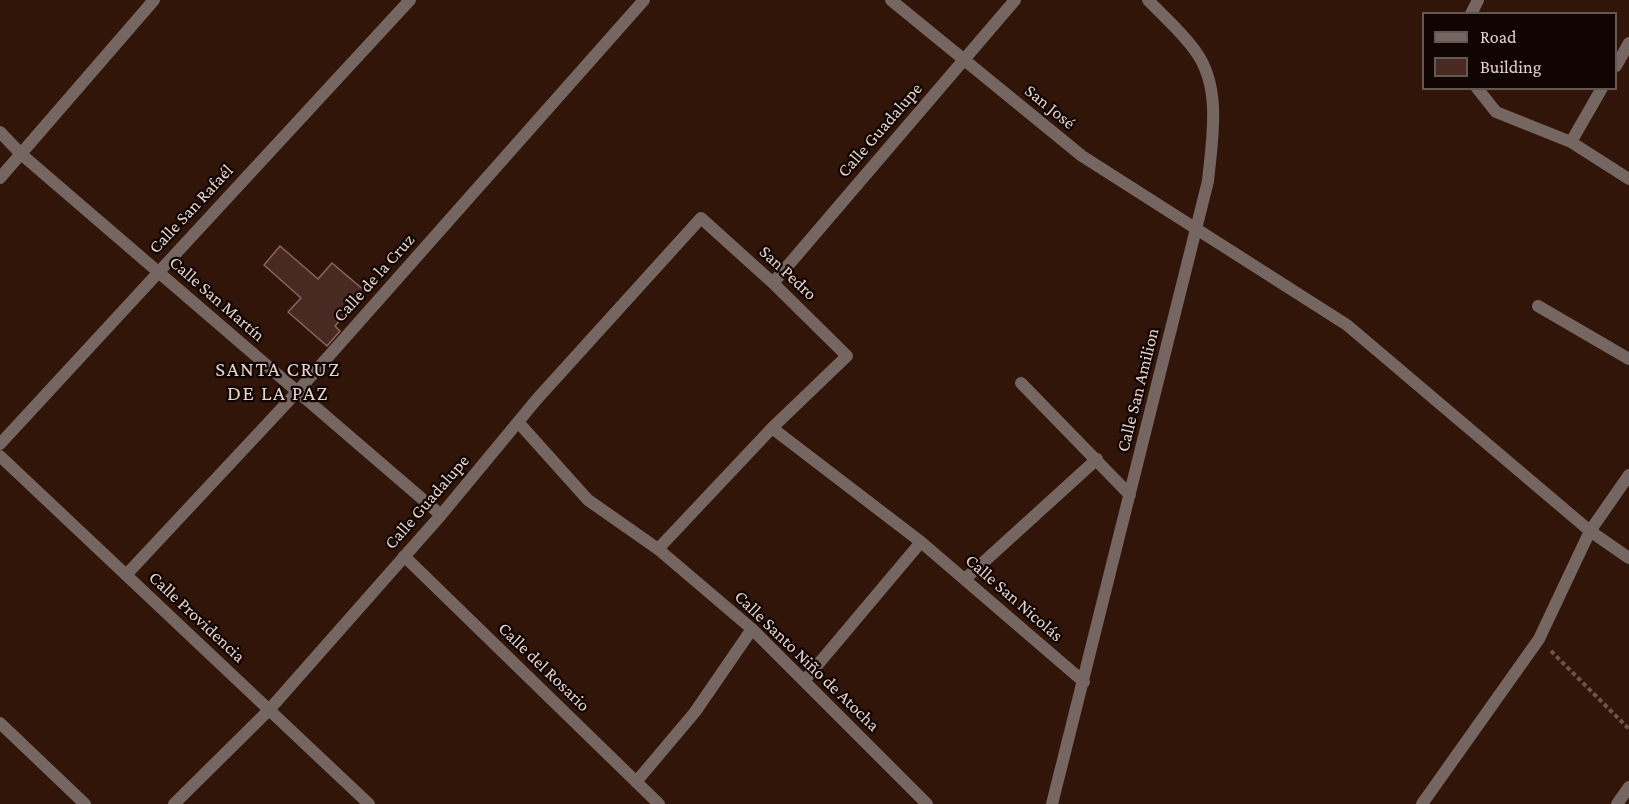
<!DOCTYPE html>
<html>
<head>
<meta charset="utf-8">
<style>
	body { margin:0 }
	#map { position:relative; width:1629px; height:804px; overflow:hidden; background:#301508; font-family:"Crimson Pro",serif }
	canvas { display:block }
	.legend { position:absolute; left:1422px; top:12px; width:195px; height:78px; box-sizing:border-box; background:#100502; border:2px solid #655752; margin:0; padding:8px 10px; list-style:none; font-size:18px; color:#e5d2ca }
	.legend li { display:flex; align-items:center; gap:12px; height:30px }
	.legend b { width:30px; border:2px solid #655752 }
</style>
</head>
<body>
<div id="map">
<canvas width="1629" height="804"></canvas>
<ul class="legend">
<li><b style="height:8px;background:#766662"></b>Road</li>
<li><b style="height:16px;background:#482a23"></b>Building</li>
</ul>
</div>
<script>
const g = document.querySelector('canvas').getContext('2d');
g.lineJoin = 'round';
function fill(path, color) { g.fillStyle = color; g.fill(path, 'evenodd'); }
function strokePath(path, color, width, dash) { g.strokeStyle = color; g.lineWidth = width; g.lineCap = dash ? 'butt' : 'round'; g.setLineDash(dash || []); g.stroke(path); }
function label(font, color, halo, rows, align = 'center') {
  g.font = font + ' "Crimson Pro",serif'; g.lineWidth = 4.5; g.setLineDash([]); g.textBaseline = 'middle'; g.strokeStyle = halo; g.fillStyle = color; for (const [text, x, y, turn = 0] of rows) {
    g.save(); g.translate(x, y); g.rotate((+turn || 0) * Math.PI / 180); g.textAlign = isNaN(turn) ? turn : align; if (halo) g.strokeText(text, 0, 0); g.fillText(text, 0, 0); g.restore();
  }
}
const building = new Path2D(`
	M 280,246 L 318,279 L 332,263 L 365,291 L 335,326 L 340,331 L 327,346 L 288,312 L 301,298 L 264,265 Z`);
const path = new Path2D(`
	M 1551,651 L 1629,729`);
const street = new Path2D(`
	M 891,0 L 1082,156 L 1347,325 L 1590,531 L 1629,558
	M 1471,14 L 1478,0
	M 1616,66 L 1629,43
	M 1477,88 L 1496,112 L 1571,142 L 1629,179
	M 0,132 L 21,154 L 441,515
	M 1571,142 L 1602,88
	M 0,178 L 154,0
	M 773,283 L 1015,0
	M 1538,306 L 1629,359
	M 1021,383 L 1130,495
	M 518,422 L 588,500 L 658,549 L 752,629 L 927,804
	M 0,444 L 410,0
	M 0,456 L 369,804
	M 658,549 L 772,428 L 921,542 L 1084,682
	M 404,556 L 659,804
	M 126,575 L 297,392 L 644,0
	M 965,579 L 1097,459
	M 804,681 L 921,542
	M 0,723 L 85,804
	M 636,782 L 695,712 L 752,629
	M 174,804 L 269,710 L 441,515 L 537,399 L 701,218 L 773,283 L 847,356 L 772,428
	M 1052,804 L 1208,181 C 1212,140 1222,88 1196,52 C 1183,33 1164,17 1148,0
	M 1422,804 L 1539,639 L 1590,531 L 1629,475
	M 1617,804 L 1629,787`);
const streetNames = [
	["San José",1050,107,39],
	["Calle Guadalupe",880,130,-49],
	["Calle San Rafaél",191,209,-47],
	["San Pedro",788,273,43],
	["Calle de la Cruz",374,278,-48],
	["Calle San Martín",217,299,41],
	["Calle San Amilion",1138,390,-76],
	["Calle Guadalupe",427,502,-49],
	["Calle San Nicolás",1014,598,41],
	["Calle Providencia",197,617,43],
	["Calle Santo Niño de Atocha",807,661,44],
	["Calle del Rosario",544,667,44]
];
const quarterNames = [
	["SANTA CRUZ",278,370],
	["DE LA PAZ",278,394]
];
fill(building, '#482a23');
strokePath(building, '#8b675d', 1.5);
strokePath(path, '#6d5449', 4, [4.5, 3]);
strokePath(street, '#766662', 12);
label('18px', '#e5d2ca', '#100502', streetNames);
g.letterSpacing = '1.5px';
label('21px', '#e5d2ca', '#100502', quarterNames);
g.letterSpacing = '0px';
</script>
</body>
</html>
